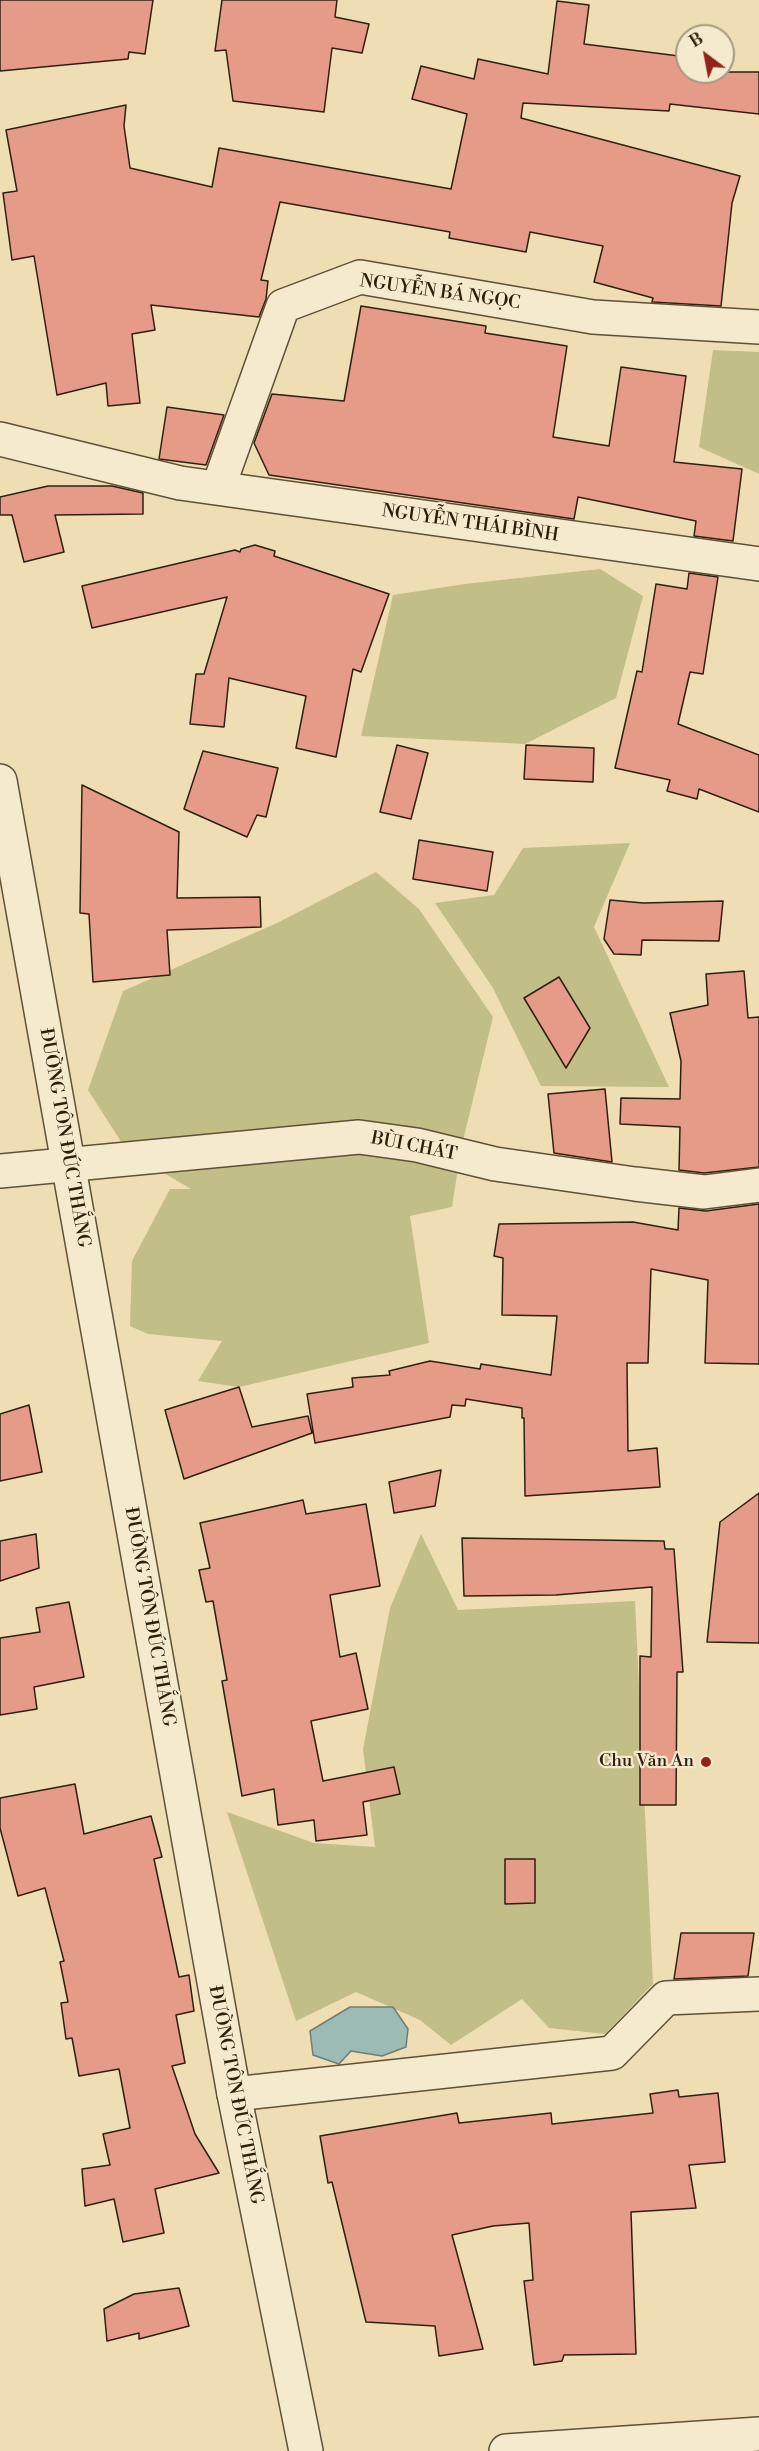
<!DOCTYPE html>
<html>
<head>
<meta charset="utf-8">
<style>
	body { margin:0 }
	#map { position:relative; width:759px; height:2451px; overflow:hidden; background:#efdeb3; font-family:"Libre Bodoni",serif }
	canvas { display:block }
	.north { position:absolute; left:675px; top:24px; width:60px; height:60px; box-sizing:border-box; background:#f5eace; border:2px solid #a69981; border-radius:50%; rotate:328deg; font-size:16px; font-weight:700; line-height:24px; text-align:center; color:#2f200e }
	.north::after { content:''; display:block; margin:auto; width:21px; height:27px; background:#8f2418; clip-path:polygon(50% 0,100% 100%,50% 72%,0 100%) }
</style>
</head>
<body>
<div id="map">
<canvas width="759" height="2451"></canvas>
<div class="north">B</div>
</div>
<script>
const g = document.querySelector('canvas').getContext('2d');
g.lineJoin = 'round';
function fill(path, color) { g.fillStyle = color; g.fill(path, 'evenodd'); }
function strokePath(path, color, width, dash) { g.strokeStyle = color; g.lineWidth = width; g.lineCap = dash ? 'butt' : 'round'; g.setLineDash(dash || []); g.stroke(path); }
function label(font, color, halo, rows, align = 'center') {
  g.font = font + ' "Libre Bodoni",serif'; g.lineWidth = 4.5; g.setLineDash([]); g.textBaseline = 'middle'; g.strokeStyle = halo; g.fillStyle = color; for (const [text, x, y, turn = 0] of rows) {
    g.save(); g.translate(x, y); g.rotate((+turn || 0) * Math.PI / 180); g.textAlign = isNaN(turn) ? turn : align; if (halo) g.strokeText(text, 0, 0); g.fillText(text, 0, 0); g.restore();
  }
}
const green = new Path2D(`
	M 713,350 L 759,352 L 759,474 L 699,447 Z
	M 600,569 L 643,596 L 616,698 L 525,744 L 361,736 L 393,595 L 465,584 Z
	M 630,843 L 594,927 L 669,1087 L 541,1086 L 493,988 L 435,903 L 494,895 L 523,848 Z
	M 376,872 L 419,909 L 493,1017 L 461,1149 L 452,1207 L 410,1216 L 429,1343 L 239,1387 L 198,1381 L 222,1341 L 148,1334 L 130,1326 L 132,1261 L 170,1189 L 191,1189 L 127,1151 L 88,1090 L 123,991 L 277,923 Z
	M 421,1534 L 458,1610 L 635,1601 L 653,1984 L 605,2034 L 549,2028 L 522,1999 L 451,2045 L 420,2020 L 356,1992 L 296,2021 L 227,1812 L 314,1843 L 375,1847 L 363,1749 L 390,1608 Z`);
const water = new Path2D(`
	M 350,2007 L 393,2007 L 408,2029 L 406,2047 L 382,2056 L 351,2051 L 339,2064 L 313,2055 L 310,2031 Z`);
const building = new Path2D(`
	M 0,0 L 153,0 L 145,54 L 129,52 L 128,59 L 0,71 Z
	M 222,0 L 337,0 L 335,17 L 369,24 L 362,53 L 332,48 L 324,112 L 233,101 L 226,50 L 215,51 Z
	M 557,1 L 589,5 L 584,44 L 687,57 L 687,72 L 759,72 L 759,114 L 670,104 L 669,111 L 523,103 L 521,118 L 740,176 L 732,203 L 721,306 L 652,302 L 653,298 L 594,282 L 603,246 L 530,232 L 526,252 L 449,238 L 450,232 L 280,202 L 261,280 L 268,281 L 266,299 L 259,317 L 151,305 L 155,330 L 132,334 L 140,403 L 108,406 L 106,383 L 57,395 L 34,256 L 12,260 L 3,193 L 17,191 L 6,130 L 126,105 L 124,126 L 130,168 L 212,187 L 219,148 L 451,189 L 467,114 L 412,99 L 421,66 L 474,79 L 478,59 L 548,74 Z
	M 361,306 L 486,326 L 485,333 L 567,346 L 553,437 L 609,446 L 621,367 L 686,376 L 674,462 L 742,469 L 733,541 L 694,536 L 696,521 L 578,497 L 574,519 L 269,475 L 254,443 L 272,394 L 344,401 Z
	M 167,407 L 224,415 L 206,465 L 159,459 Z
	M 48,486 L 112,486 L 143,493 L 143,514 L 55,515 L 64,552 L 24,562 L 12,515 L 0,515 L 0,497 Z
	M 255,545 L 275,551 L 274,556 L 389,594 L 361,672 L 353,669 L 336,757 L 296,748 L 306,696 L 229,678 L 224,727 L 190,724 L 196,674 L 204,674 L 227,597 L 92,628 L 82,586 L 235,550 L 240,552 L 241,549 Z
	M 689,573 L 718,577 L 703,674 L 690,672 L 678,724 L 759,755 L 759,812 L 699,789 L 697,799 L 667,791 L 670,780 L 615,768 L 637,671 L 642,672 L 656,584 L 687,589 Z
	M 397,745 L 428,753 L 411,819 L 380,812 Z
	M 526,745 L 594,748 L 593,782 L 524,779 Z
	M 203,751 L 278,768 L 266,817 L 257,815 L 247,837 L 184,809 Z
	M 82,785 L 179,832 L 177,898 L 260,897 L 261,927 L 167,930 L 170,975 L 93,982 L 89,914 L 80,913 Z
	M 419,840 L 493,852 L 487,891 L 413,879 Z
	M 610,900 L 643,903 L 723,901 L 719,941 L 642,940 L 641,955 L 614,954 L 604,939 Z
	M 744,971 L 748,1018 L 759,1017 L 759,1167 L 704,1173 L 679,1170 L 680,1127 L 620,1124 L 621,1098 L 680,1099 L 681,1061 L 670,1013 L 708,1005 L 706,974 Z
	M 559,977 L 590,1028 L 566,1068 L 524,998 Z
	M 605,1089 L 612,1162 L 554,1153 L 548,1094 Z
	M 759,1204 L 759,1364 L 705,1363 L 708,1280 L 651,1269 L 648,1363 L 627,1363 L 628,1451 L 657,1448 L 660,1487 L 525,1496 L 524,1418 L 522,1418 L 522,1408 L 466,1399 L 465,1406 L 452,1405 L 450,1417 L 315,1443 L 307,1394 L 353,1387 L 352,1378 L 390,1375 L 389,1371 L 430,1361 L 480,1369 L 481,1364 L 551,1375 L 557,1316 L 502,1315 L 503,1258 L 494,1256 L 499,1224 L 633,1222 L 678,1230 L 679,1208 L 706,1211 Z
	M 239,1387 L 252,1427 L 308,1416 L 312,1433 L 184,1479 L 165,1410 Z
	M 29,1405 L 42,1472 L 0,1481 L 0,1414 Z
	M 441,1470 L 435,1506 L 394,1513 L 389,1482 Z
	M 759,1493 L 759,1643 L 707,1642 L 720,1522 Z
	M 303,1500 L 306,1514 L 366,1504 L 380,1586 L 330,1595 L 340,1657 L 356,1653 L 368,1709 L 311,1721 L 323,1781 L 394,1767 L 400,1794 L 363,1802 L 367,1835 L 316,1841 L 314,1820 L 278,1825 L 274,1789 L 242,1796 L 222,1681 L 227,1680 L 213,1601 L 206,1602 L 199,1570 L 210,1568 L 200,1523 Z
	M 36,1534 L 39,1568 L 0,1581 L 0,1541 Z
	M 462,1538 L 664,1541 L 665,1549 L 674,1549 L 683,1672 L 677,1672 L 676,1805 L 640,1805 L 640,1656 L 651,1657 L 652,1587 L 556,1595 L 464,1596 Z
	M 69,1602 L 84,1677 L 34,1687 L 37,1709 L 0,1715 L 0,1638 L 40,1632 L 36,1608 Z
	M 75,1784 L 84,1834 L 151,1816 L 162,1857 L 154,1859 L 179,1977 L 189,1975 L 194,2011 L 176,2015 L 185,2063 L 172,2066 L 195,2134 L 219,2173 L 155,2189 L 164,2233 L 123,2242 L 114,2199 L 85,2206 L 82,2169 L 110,2165 L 103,2134 L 130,2128 L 119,2069 L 79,2076 L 72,2038 L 66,2039 L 61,2003 L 68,2002 L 60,1962 L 64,1961 L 45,1888 L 18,1896 L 0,1828 L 0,1798 Z
	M 505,1859 L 535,1859 L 535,1903 L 505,1904 Z
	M 681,1933 L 754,1933 L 748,1976 L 674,1979 Z
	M 678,2090 L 679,2097 L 718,2093 L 725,2162 L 689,2165 L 696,2208 L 631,2212 L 636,2354 L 564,2355 L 562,2361 L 534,2365 L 524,2281 L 533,2280 L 529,2223 L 493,2226 L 452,2235 L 483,2349 L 439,2356 L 435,2326 L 366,2322 L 332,2182 L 328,2183 L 320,2136 L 457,2113 L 459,2123 L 551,2113 L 552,2124 L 653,2113 L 650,2094 Z
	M 179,2288 L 189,2326 L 139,2339 L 139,2333 L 107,2341 L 104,2309 L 134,2294 Z`);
const minor = new Path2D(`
	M 0,439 L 180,483 L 759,564
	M 218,488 L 283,306 L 360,277 L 593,317 L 759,327
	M 0,1171 L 359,1137 L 417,1145 L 495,1164 L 635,1184 L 704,1192 L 759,1185
	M 234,2094 L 612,2053 L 666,1998 L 759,1994`);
const tertiary = new Path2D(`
	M 0,781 L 234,2094 L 306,2451
	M 506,2451 L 759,2434`);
const markers = [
	[706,1762,6,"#8f2418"]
];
const streetNames = [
	["NGUYỄN BÁ NGỌC",440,293,8],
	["NGUYỄN THÁI BÌNH",470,524,8],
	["ĐƯỜNG TÔN ĐỨC THẮNG",64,1138,80],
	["BÙI CHÁT",414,1147,11],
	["ĐƯỜNG TÔN ĐỨC THẮNG",149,1617,80],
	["ĐƯỜNG TÔN ĐỨC THẮNG",235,2095,79]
];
const poiNames = [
	["Chu Văn An",694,1762]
];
fill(green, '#c1bf87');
fill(water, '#9cbbb4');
strokePath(water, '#707d72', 1.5);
fill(building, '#e69b89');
strokePath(building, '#2f200e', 1.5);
strokePath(minor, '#5f5037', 36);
strokePath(tertiary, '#5f5037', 36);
strokePath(minor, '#f5eace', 33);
strokePath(tertiary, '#f5eace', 33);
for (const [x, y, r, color] of markers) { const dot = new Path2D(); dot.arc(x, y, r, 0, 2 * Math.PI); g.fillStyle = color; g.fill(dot); strokePath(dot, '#f5eace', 2); }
label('18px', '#2f200e', '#f5eace', streetNames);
label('18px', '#2f200e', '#f5eace', poiNames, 'right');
</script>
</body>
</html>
